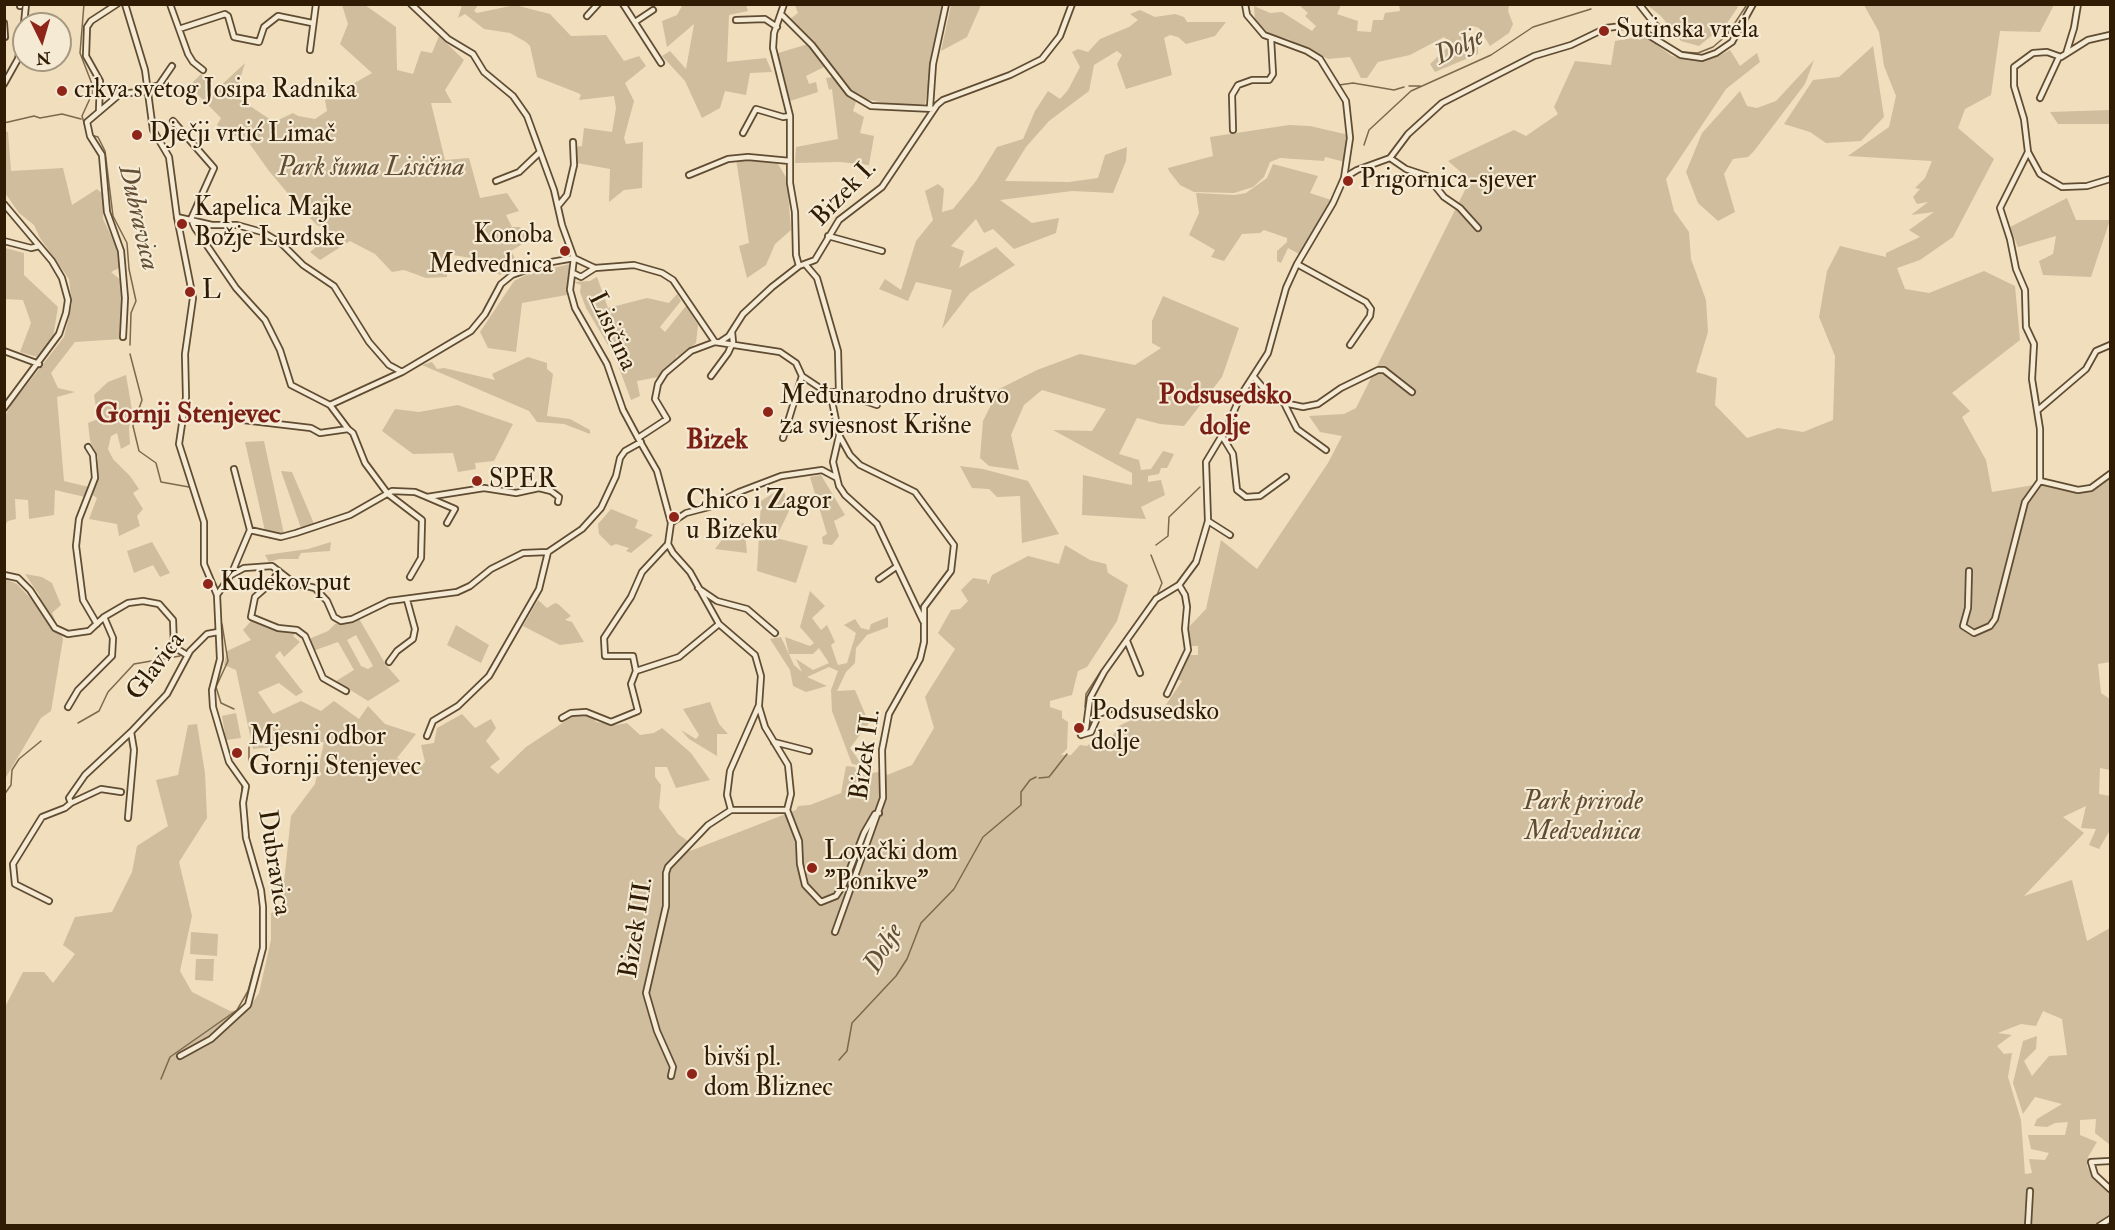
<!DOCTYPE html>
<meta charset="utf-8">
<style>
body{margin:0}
#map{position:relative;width:2115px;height:1230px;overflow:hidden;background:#f0debd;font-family:"IM FELL Double Pica",serif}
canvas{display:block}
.frame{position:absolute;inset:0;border:6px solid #301c04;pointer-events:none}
.north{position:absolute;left:12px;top:12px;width:60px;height:60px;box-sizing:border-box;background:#f5ead4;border:2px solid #a69881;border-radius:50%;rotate:175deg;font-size:16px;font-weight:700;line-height:24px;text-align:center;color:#301c04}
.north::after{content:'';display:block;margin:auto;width:21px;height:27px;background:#8f2418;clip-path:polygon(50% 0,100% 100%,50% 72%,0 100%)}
</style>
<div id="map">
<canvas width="2115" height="1230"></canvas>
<div class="frame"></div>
<div class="north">N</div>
</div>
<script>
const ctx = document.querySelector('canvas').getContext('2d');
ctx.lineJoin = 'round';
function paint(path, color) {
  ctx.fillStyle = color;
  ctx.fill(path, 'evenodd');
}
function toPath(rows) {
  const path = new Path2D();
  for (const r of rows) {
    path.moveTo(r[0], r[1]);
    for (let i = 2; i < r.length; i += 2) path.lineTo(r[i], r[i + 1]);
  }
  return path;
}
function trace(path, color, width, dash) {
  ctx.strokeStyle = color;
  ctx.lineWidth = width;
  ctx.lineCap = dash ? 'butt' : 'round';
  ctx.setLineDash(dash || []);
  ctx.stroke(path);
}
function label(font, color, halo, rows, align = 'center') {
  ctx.font = font + ' "IM FELL Double Pica",serif';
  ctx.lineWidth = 4.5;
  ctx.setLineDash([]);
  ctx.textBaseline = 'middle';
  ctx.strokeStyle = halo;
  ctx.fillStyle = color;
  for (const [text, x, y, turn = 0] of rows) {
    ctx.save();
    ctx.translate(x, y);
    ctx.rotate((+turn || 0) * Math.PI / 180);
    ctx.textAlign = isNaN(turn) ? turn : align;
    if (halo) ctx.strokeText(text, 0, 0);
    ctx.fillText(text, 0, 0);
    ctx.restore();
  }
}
paint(toPath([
 [683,4,746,5,748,11,729,15,727,62,766,58,772,72,750,73,746,95,725,91,720,108,702,118,685,81,662,56,670,51,686,69,694,24,667,47,662,21,677,15],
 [1399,4,1509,5,1508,11,1513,24,1509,33,1490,46,1479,28,1473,26,1466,29,1468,36,1478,44,1478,54,1435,72,1430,64,1451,44,1444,37,1410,55,1378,62,1367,78,1361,78,1350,57,1328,59,1288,39,1267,34,1255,21,1254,6,1270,13,1282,12,1312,31,1316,26,1305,16,1308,13,1299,5,1341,5,1337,14,1358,21,1357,31,1371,32,1373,20,1383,20,1385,13,1400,11],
 [342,5,365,5,396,27,397,70,413,74,421,51,432,53,439,36,464,60,445,90,452,103,431,103,445,160,469,158,480,198,507,193,519,211,506,215,512,227,520,227,532,238,511,251,516,260,500,275,477,259,447,254,447,277,426,278,404,270,392,272,375,254,350,241,320,260,310,252,333,233,317,225,301,209,269,171,244,136,231,136,217,125,221,118,189,86,201,74,216,90,245,63,235,96,274,122,293,113,298,116,315,119,327,111,325,100,372,73,340,44,348,24],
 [462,5,478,5,474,11,477,13,515,5,550,14,571,36,606,35,624,61,639,56,646,66,625,83,634,101,624,138,626,144,643,142,642,188,624,190,609,202,610,169,577,163,574,147,582,146,584,128,612,132,616,108,614,96,579,100,581,95,578,93,537,77,530,46,526,42,510,33,484,29,465,14,458,18],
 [795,5,943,5,925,104,899,106,865,99,851,92,813,42,790,19,798,13],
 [951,5,981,5,967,37,941,51],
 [1736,5,1738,7,1727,23,1699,46,1681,41,1661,16,1647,5],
 [1864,5,2054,5,2040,32,2000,31,1991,95,1965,109,1958,128,1994,159,1953,237,1920,260,1897,268,1905,289,1929,293,1984,271,2015,286,2020,340,1952,393,1970,411,1962,417,1986,460,1992,492,2040,484,2077,493,2090,490,2110,478,2110,662,2098,664,2101,693,2110,699,2110,770,2100,768,2099,794,2110,796,2110,830,2099,849,2089,845,2096,829,2081,828,2086,806,2063,817,2084,833,2024,896,2072,880,2087,941,2110,928,2110,1145,2095,1133,2096,1119,2080,1120,2080,1135,2097,1142,2088,1157,2087,1166,2093,1177,2110,1191,2110,1225,5,1226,5,1007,23,972,44,972,53,983,75,954,63,945,75,917,112,912,132,872,137,846,168,826,156,780,178,775,188,725,197,724,205,773,207,818,179,862,192,916,180,971,192,992,230,1011,248,1010,259,993,271,940,271,913,281,910,291,816,315,784,324,742,253,749,236,670,224,665,227,651,251,640,243,630,251,621,297,632,293,636,300,642,284,657,280,651,275,656,303,692,296,696,279,683,258,692,273,714,301,701,321,711,334,701,359,719,368,706,385,724,416,734,397,758,417,770,425,762,421,745,434,743,437,728,462,714,475,728,491,719,496,728,486,741,500,759,490,767,498,774,526,747,573,716,591,715,596,722,616,725,627,723,640,735,654,733,662,728,691,753,710,780,676,788,667,767,655,767,655,777,661,785,659,808,678,834,689,842,685,845,690,851,796,810,798,806,810,805,841,793,846,766,855,767,857,775,886,771,887,775,912,765,934,728,925,697,955,649,938,633,951,610,960,609,968,601,961,590,973,578,987,580,988,585,992,575,1028,556,1059,564,1065,545,1090,560,1106,564,1108,573,1128,585,1117,621,1087,667,1078,671,1072,695,1050,701,1050,707,1062,711,1062,718,1068,722,1067,749,1061,755,1071,755,1080,745,1087,746,1092,741,1105,745,1117,730,1121,735,1126,736,1120,731,1119,726,1135,718,1143,709,1147,708,1150,717,1161,712,1182,681,1176,679,1187,655,1198,655,1198,646,1188,646,1186,630,1206,609,1221,540,1257,569,1328,463,1342,436,1320,432,1309,416,1344,414,1356,408,1470,180,1448,161,1514,130,1526,136,1558,114,1554,107,1575,61,1611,65,1615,41,1645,36,1672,56,1693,60,1718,56,1730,50,1740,66,1757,53,1760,62,1726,89,1666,179,1674,211,1689,232,1691,259,1706,300,1708,332,1696,372,1717,378,1715,405,1747,438,1778,428,1803,432,1833,420,1835,356,1819,317,1827,271,1840,246,1886,257,1886,253,1920,237,1909,230,1934,212,1911,215,1928,202,1917,204,1913,197,1920,189,1915,188,1925,178,1932,161,1848,156,1889,127,1896,96,1884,66,1879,32],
 [2043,1011,2062,1019,2067,1055,2049,1056,2032,1076,2024,1061,2036,1049,2037,1036,2023,1041,2013,1083,2023,1114,2035,1097,2062,1104,2037,1119,2034,1126,2047,1127,2055,1123,2068,1122,2065,1135,2028,1135,2031,1149,2049,1153,2045,1160,2029,1159,2032,1173,2025,1174,2021,1120,2008,1077,2012,1053,2004,1054,1997,1046,2012,1035,1998,1033,2021,1024,2036,1026],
 [1140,10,1155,17,1175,14,1184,17,1187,22,1226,22,1215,36,1186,44,1178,37,1170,35,1164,38,1172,75,1126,89,1117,64,1122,55,1117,51,1094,65,1089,91,1049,121,1026,147,1005,181,1069,182,1098,178,1105,155,1127,147,1126,161,1113,193,1072,191,1000,200,1032,223,1059,218,1056,233,1014,249,993,229,984,233,976,219,951,246,964,251,959,268,996,247,1015,265,970,293,942,329,952,290,916,282,908,301,879,289,885,279,901,290,916,241,933,220,925,191,938,184,944,189,942,212,953,209,976,181,997,147,1023,139,1035,111,1048,91,1060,99,1068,90,1080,67,1072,52,1078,49,1088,52,1100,39,1129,27,1138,20,1130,14],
 [808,44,824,67,806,76,809,84,816,82,818,92,790,101,775,54],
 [1873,46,1884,117,1861,141,1826,143,1810,132,1784,124,1813,80,1839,77],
 [1814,60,1805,84,1754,151,1748,157,1733,159,1724,174,1735,212,1718,221,1698,203,1686,172,1702,133,1740,91,1747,106,1757,108,1776,101],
 [834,77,856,102,853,111,864,117,860,133,874,136,869,165,840,162,795,163,796,147,838,139,832,89,829,90,826,78],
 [2110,110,2110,124,2058,124,2050,112],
 [1289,125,1310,126,1349,135,1345,162,1325,157,1324,161,1280,158,1270,162,1264,177,1253,187,1234,193,1194,192,1180,185,1169,171,1168,168,1213,156,1210,137],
 [4,131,8,132,11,171,63,168,72,205,97,189,104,195,103,219,116,246,119,268,111,272,122,281,121,339,75,342,51,373,58,388,75,392,57,397,64,481,89,487,85,497,55,490,54,515,29,519,28,500,15,499,16,519,8,521,5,525,4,418,11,405,64,337,72,304,69,279,40,238,34,225,19,213,5,193],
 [736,159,778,164,787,179,791,230,775,244,766,265,747,278,739,246,749,243],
 [1273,164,1318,176,1310,193,1331,200,1299,254,1288,248,1281,263,1277,261,1277,251,1287,242,1287,238,1264,230,1260,233,1242,234,1224,261,1211,257,1215,250,1189,235,1199,213,1196,193,1235,195,1246,193,1267,178],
 [2067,198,2076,220,2110,220,2091,277,2043,275,2039,261,2053,254,2056,236,2018,247,2010,227],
 [5,248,24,253,24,275,58,307,53,337,37,357,20,352,31,323,23,300,5,299],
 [570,264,572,294,522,303,516,352,488,348,480,332,514,281,528,274],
 [597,277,608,308,647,298,669,303,677,294,681,301,660,327,665,332,686,306,698,325,696,343,678,358,677,354,675,364,664,376,637,381,640,396,631,400,615,357,586,308,580,292,581,285,573,282,590,281],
 [1163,296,1239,328,1222,377,1184,426,1160,424,1137,418,1119,454,1139,460,1141,470,1151,469,1163,451,1174,454,1167,468,1161,468,1159,474,1148,476,1148,482,1161,480,1165,495,1141,507,1146,519,1082,515,1083,475,1132,485,1132,473,1053,430,1092,431,1106,409,1042,390,1024,405,1011,435,1019,470,989,466,980,458,983,421,999,389,1037,370,1080,354,1135,365,1161,348,1152,343,1152,321],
 [528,357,547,363,547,369,553,374,547,416,570,419,590,430,590,434,564,424,537,422,529,411,422,365,432,362,437,369,444,368,495,380,492,374],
 [126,375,132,410,129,428,130,444,121,449,117,433,111,436,108,449,113,459,130,476,139,489,133,493,143,509,137,516,140,526,119,536,117,524,89,519,97,498,91,494,97,483,98,457,90,441,88,423,98,419,94,395,108,382],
 [458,405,513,424,494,461,475,463,476,469,458,472,453,453,413,454,382,431,395,409,419,412],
 [264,441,284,534,265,531,245,442],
 [960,466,983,469,1028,481,1059,534,1022,543,1020,496,997,497,989,489,972,488],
 [281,471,292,472,315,526,302,531],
 [821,475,845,515,834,521,839,536,832,545,823,544,822,537,827,534,810,477],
 [783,487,789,511,776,538,808,546,796,583,757,571,761,501],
 [611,509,638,520,635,528,653,535,631,553,626,551,629,548,616,544,611,546,599,534,598,524],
 [744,523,747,553,715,549,733,525],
 [152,542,170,573,160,577,153,565,134,573,127,551],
 [331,542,330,551,301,553,298,559,279,559,269,562,265,555,308,549],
 [25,574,42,577,52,583,61,605,52,613,63,639,51,711,41,718,5,779,5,579,17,584,33,601,40,596],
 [810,591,825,606,812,618,821,630,827,625,835,642,831,645,838,665,847,663,856,633,844,625,855,619,861,628,869,630,871,624,888,617,888,627,867,635,856,648,855,663,846,672,837,691,855,690,869,723,850,748,863,766,852,764,832,711,831,690,838,671,829,667,807,677,827,686,806,692,793,686,790,670,770,639,781,637,794,665,802,672,796,659,813,670,829,663,819,648,813,654,789,654,785,637,810,646,814,643,800,627],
 [538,600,547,608,555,603,558,604,571,616,565,620,572,622,584,642,560,645,523,626],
 [358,617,386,665,400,681,368,701,336,681,354,670,338,642,313,651,309,639,328,631,335,624],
 [356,635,373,666,368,669,361,666,347,640],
 [456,625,489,645,481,663,447,645],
 [710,702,719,724,728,734,717,734,717,756,689,739,681,730,696,739,699,735,683,709],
 [236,713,241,738,226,740,222,716],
 [191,932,218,934,217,956,190,954],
 [196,959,214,959,213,981,195,980]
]), '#cfbd9e');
trace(toPath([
 [84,4,80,53,92,84,92,94,82,116,87,133],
 [1682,52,1698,53,1713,47,1727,35,1746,6],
 [1339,85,1353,83,1394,90,1404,87],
 [1409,86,1420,86],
 [4,123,34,116,40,118,62,114,81,119],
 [91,135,98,137,105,151,113,216,127,243,129,269,136,301,131,313,130,345],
 [1364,145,1369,130,1411,91,1491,55,1533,27,1591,9],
 [1336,200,1343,187],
 [1323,224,1331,210],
 [1286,298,1291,282],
 [130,354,142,400,133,426,139,451,156,463,161,482,189,487],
 [1217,447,1222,441],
 [1209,463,1212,456],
 [1156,545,1168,536,1169,517,1200,487],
 [1151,555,1162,583,1157,595],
 [222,624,228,661,216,687,221,703,234,709],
 [1085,707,1086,694,1101,671],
 [78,723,99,711,108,692,134,664,180,656],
 [249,763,249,747],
 [1039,778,1049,777,1067,754],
 [4,795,11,785,12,770,19,759,41,741],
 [241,805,242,786],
 [243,828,258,888],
 [839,1060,847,1051,852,1023,896,976,907,959,921,923,954,889,983,837,1021,805,1021,792,1030,780,1036,777],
 [161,1079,170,1057,237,1010,248,991,255,965]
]), '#7c694d', 1.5);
const minor = toPath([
 [125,4,145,70,153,130,169,157,177,217,193,298,185,354,186,397,179,444,204,522,204,564,217,595,220,659,212,690,213,707,229,762,246,786,243,803,246,838,261,890,263,907,263,948,248,1005,211,1039,180,1056],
 [170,4,188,54,193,62,203,70],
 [411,4,448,39,473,54,484,72,513,96,527,116,554,190,562,225,574,258,570,290,575,308,607,364,623,410,638,438],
 [623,4,661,63],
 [784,4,774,33,773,48,790,116,790,183,795,212,796,255,799,266],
 [1639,4,1657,27,1658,41],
 [20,6,20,4],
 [782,15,812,45,849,93,871,106,934,109],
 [587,16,598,4],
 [736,20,765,19,777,27],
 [635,22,653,10],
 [4,23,5,37],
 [24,24,26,4],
 [179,29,225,14,228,16,234,37,259,42,264,27,278,16,312,23],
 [310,50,316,4],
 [2066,54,2074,28,2078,4],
 [4,84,18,59,24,29],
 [148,88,159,85,172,66],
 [2040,98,2059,57],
 [930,107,933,64,946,4],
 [99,111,100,81,86,56,87,27,91,21,117,4],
 [173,121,214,168,191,219,195,228,236,288,265,320,280,350,291,385,330,405],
 [1233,130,1232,95,1238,85,1252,80,1269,80,1273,74,1271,39],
 [743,133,756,109,783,117,790,116],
 [2028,152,2040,174,2062,187,2087,186,2110,179],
 [1390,158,1406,169,1427,176,1444,197,1460,208,1478,228],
 [689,175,728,159,748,157,790,161],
 [1344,178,1357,170,1390,158,1408,134,1442,103,1534,56,1571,45,1606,28,1622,26,1642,31,1681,55,1702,58,1716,53,1732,42,1753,4],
 [496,181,519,172,540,152],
 [4,204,52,261,62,278,68,300,66,313,59,334,4,408],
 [558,206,567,195,574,165,573,142],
 [177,217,212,225,237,225,262,232,281,243,303,265,334,286,369,342,389,365,402,372,471,331,485,314,501,284,512,275,546,263,574,258],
 [828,236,882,251],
 [4,241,31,248,39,246],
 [574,258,595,268,634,265,662,273,673,280,715,342,780,352,796,363,802,376,826,392,832,401,839,435,850,455,860,465,915,492,954,545,951,571,924,607,924,642,920,659,889,714,882,750,883,798,835,932],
 [805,264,817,278,838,351,839,392,826,392],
 [1297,264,1366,302,1371,309,1370,316,1350,345],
 [573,273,581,277,595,268],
 [123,337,125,298,121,251,107,212,102,155,90,136,87,122,120,94,148,91],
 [720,342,729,336,743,314,772,287,799,266,815,260,839,220,882,187,937,105,943,100,1010,75,1042,59,1060,36,1072,4],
 [4,351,39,364],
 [711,376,728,353,733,342,732,332],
 [1254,377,1265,390,1284,403,1303,407,1318,404,1341,388,1378,370,1384,370,1412,392],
 [839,392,877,405],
 [1284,403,1297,429,1326,450],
 [2038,410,2086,369,2096,351,2110,345],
 [184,413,311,428,320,433,348,429,353,433,365,463,388,494,422,520,421,558,410,577],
 [348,429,330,405,402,372],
 [839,436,833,462,839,486,845,495,877,524,923,621],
 [1222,436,1233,454,1237,490,1246,497,1260,496,1286,477],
 [783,438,802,376],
 [88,447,93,455,95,478,79,519,76,546,83,600,97,624],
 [234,469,250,530],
 [2040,481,2078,490,2091,488,2110,474],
 [427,497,455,509,447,523],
 [1208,521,1230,535],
 [671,523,686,513,709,507,739,492,781,476,822,470,837,478],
 [279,571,271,583,255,597,251,617,278,628,297,630,305,636,323,678,346,691],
 [1969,571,1968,608,1963,626,1974,633,1990,626,1995,619,2025,502,2040,481,2040,429,2032,379,2034,344,2026,327,2025,290,2016,269,2010,239,2000,208,2028,152,2024,119,2014,86,2014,67,2033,53,2047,52,2061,57,2088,40,2110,35],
 [4,575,18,578,30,590,55,628,68,634,89,631,104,617,128,603,143,601,159,604,173,620,174,647,187,655],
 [231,575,244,568,272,566,294,583,315,588,327,601,334,617,341,621,352,619,389,601,457,592,470,586,491,569,523,553,548,552],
 [879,579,896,567],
 [698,588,717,601,747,609,775,633],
 [217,595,231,575,250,530,281,537,296,533,350,515,392,491,415,492,427,497,484,488,516,493,539,488,551,491,559,497,558,502],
 [1127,641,1140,673],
 [389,662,397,651,413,639,415,629,407,600],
 [636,671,679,657,719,624],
 [1167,694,1188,650,1185,629,1187,607,1185,595,1179,585],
 [68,707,78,690,112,656,113,638,104,617],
 [759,707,765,727,788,765,791,794,787,810,799,841,800,864,805,885,821,902,836,896,844,884,864,833,875,814,879,813],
 [562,718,571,713,586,712,611,722,638,711,631,684,636,671,633,656,605,656,604,638,631,597,642,572,668,544],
 [1081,735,1086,728,1090,698,1104,672,1156,599,1179,585,1196,562,1208,521,1206,462,1227,427,1241,395,1268,353,1286,288,1297,264,1333,203,1344,178,1350,138,1346,101,1320,59,1307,51,1264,35,1247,15,1245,4],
 [1081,735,1091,732,1099,714,1109,710],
 [427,736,433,721,458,706,489,676,539,589,548,552,582,529,601,508,616,476,620,458,625,451,641,442],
 [774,742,809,751],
 [121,792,101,789,71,803,69,798,85,775,131,732],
 [731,810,787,810],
 [128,818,134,750,131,732,167,694,190,651,207,634,218,632],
 [49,901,15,884,13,864,42,817,65,808,71,803],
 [671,1076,673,1067,657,1031,646,993,666,906,666,873,668,867,708,825,731,810,727,795,730,771,759,705,761,676,755,655,719,624,690,572,673,553,668,544,671,523,657,471,638,438,667,419,655,399,658,384,665,373,691,351,715,342],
 [2110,1161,2091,1162,2095,1175,2110,1189],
 [2028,1226,2030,1191],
 [2099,1226,2110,1219]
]);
trace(minor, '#604c32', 8);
trace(minor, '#f5ead4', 4.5);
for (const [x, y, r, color] of [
 [1604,31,6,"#8f2418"],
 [62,91,6,"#8f2418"],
 [137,135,6,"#8f2418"],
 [1348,181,6,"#8f2418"],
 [182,224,6,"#8f2418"],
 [565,251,6,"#8f2418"],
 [190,292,6,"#8f2418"],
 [768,412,6,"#8f2418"],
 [477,481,6,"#8f2418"],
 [674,517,6,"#8f2418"],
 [208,584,6,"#8f2418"],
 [1079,728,6,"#8f2418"],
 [237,753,6,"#8f2418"],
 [812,868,6,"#8f2418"],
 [692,1074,6,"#8f2418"]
]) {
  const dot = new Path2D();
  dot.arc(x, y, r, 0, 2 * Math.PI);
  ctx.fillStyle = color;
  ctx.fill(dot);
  trace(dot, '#f5ead4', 2);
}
label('26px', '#301c04', '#f5ead4', [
 ["Sutinska vrela",1616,31],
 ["crkva svetog Josipa Radnika",74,91],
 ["Dječji vrtić Limač",149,135],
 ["Prigornica-sjever",1360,181],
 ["Kapelica Majke",194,209],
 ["Božje Lurdske",194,239],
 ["Konoba",553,236,"right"],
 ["Medvednica",553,266,"right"],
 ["L",202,292],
 ["Međunarodno društvo",780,397],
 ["za svjesnost Krišne",780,427],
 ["SPER",489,481],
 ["Chico i Zagor",686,502],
 ["u Bizeku",686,532],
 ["Kudekov put",220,584],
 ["Podsusedsko",1091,713],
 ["dolje",1091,743],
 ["Mjesni odbor",249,738],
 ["Gornji Stenjevec",249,768],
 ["Lovački dom",824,853],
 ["\"Ponikve\"",824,883],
 ["bivši pl.",704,1059],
 ["dom Bliznec",704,1089]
], 'left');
label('italic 26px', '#604c32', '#f5ead4', [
 ["Park šuma Lisičina",371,169],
 ["Park prirode",1583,803],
 ["Medvednica",1583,833]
]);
label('26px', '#301c04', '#f5ead4', [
 ["Bizek I.",845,194,-46],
 ["Lisičina",611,332,65],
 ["Glavica",157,667,-53],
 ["Bizek II.",867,755,-82],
 ["Dubravica",273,863,81],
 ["Bizek III.",638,928,-81]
]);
label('italic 27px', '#634f35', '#f5ead4', [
 ["Dolje",1460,48,-26],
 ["Dubravica",137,218,77],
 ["Dolje",885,949,-60]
]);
label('bold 27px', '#7a1f14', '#f5ead4', [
 ["Podsusedsko",1225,397],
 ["dolje",1225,428],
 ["Bizek",717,442]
]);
label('bold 28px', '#7a1f14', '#f5ead4', [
 ["Gornji Stenjevec",188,416]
]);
</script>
